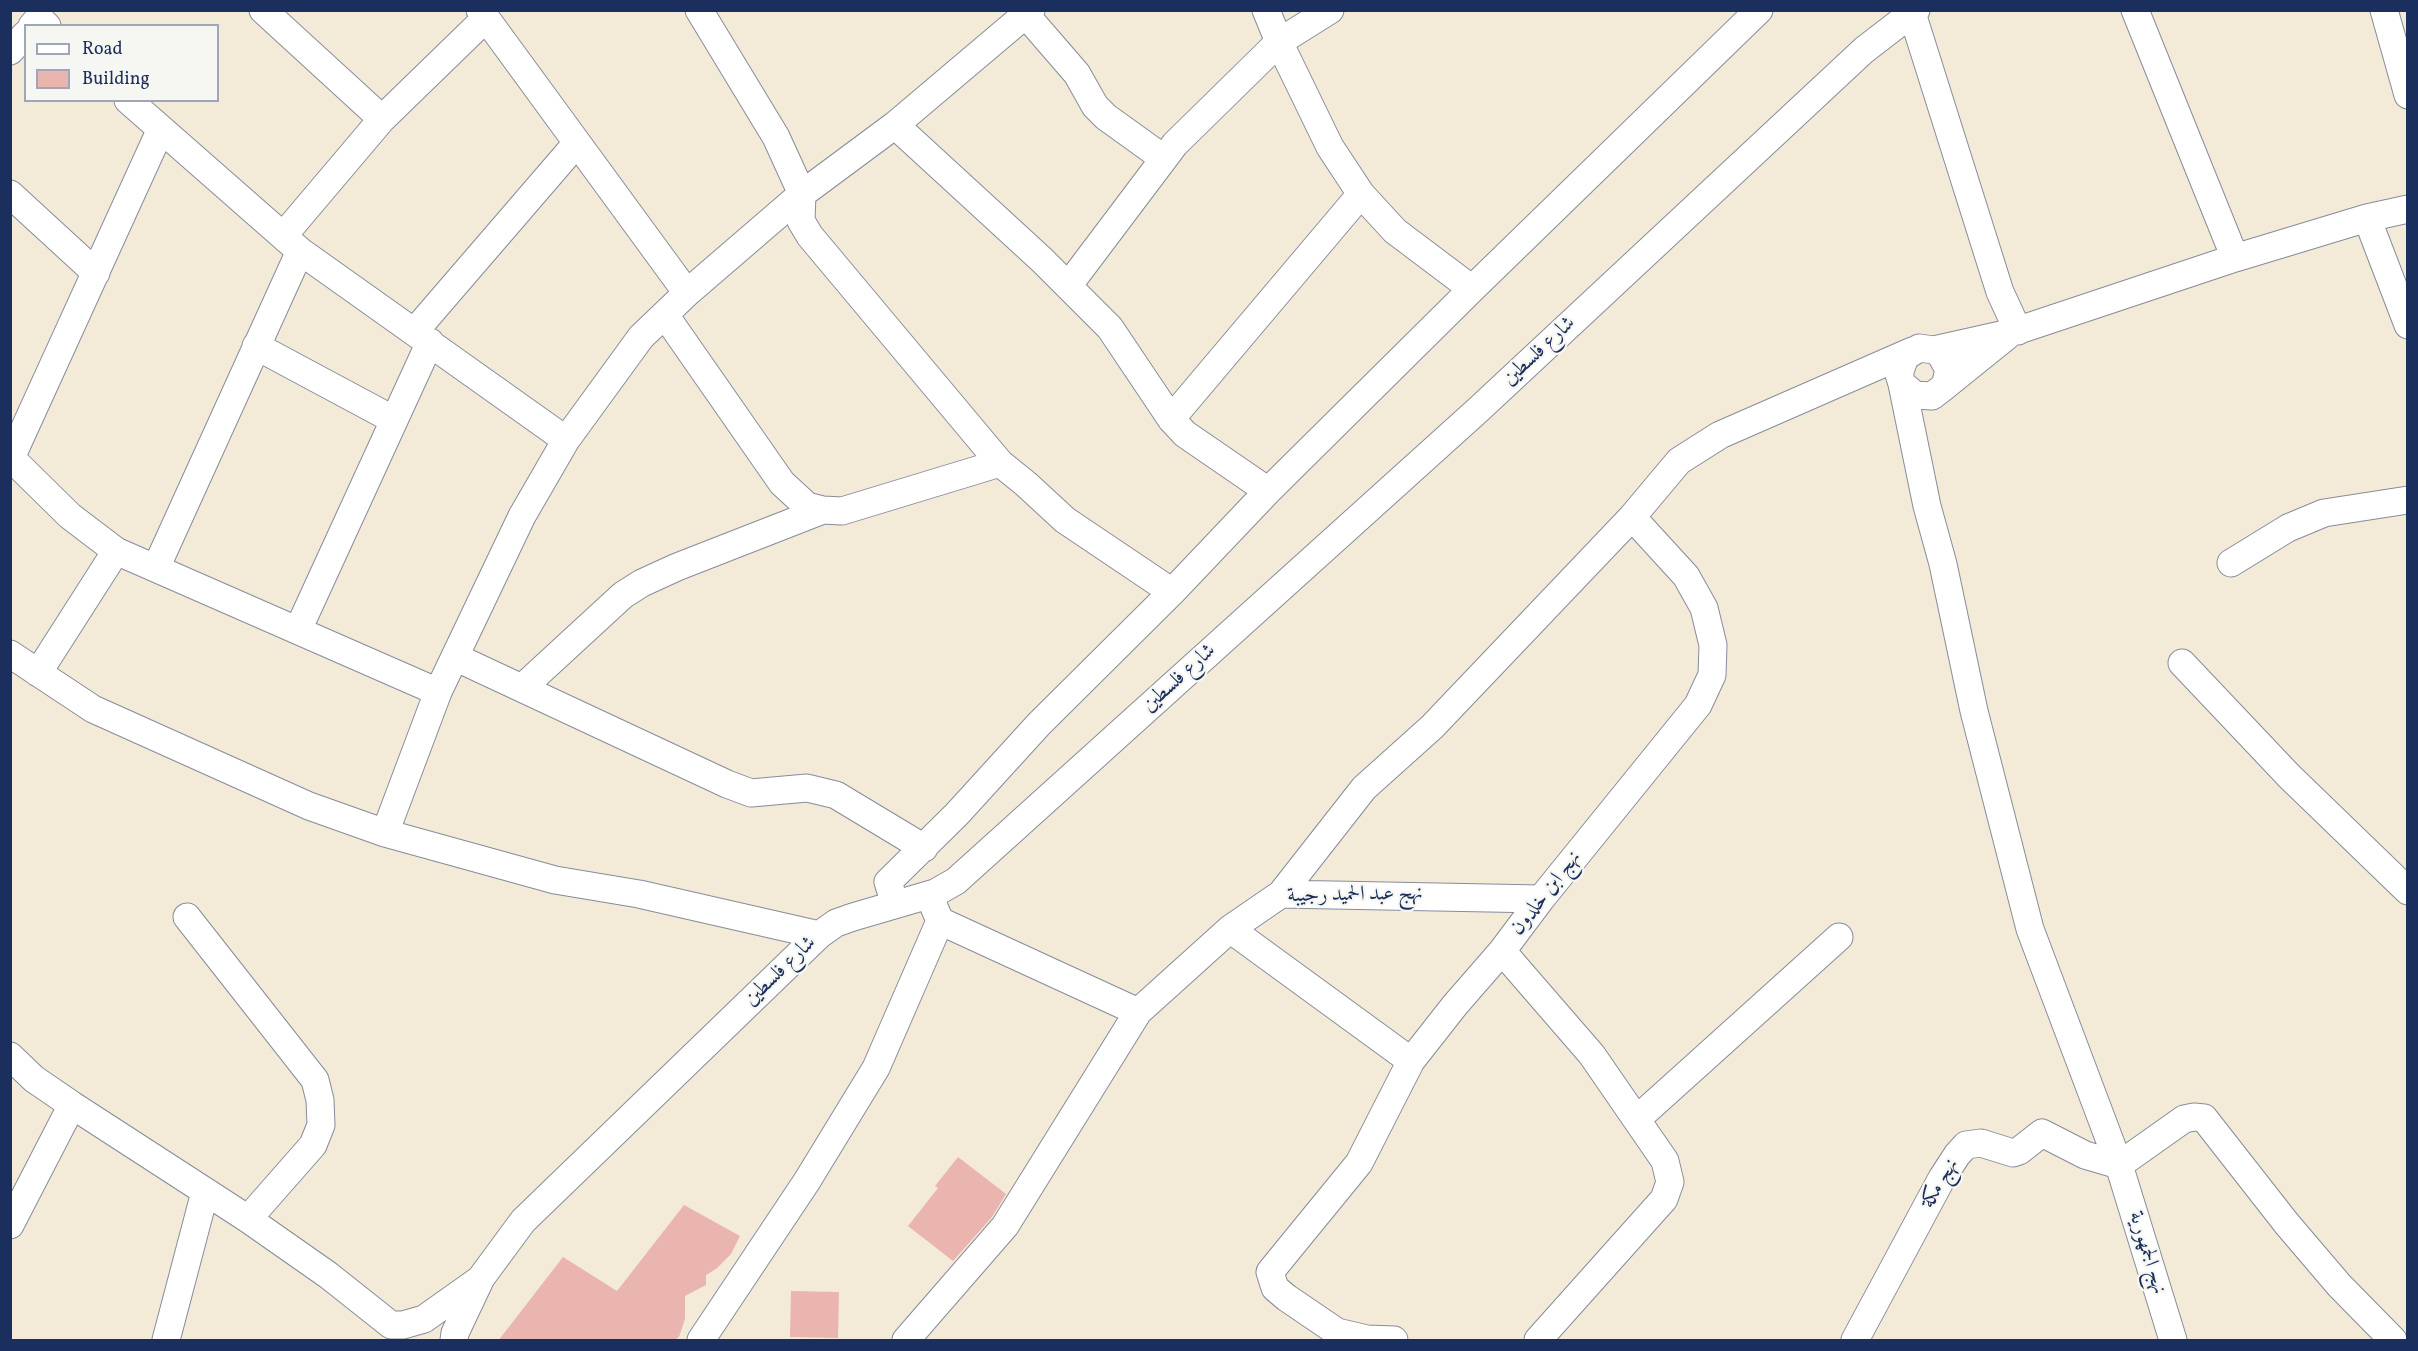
<!DOCTYPE html>
<meta charset="utf-8">
<style>
body{margin:0}
#map{position:relative;width:2418px;height:1351px;overflow:hidden;background:#f3ead8;font-family:Vollkorn,serif}
canvas{display:block}
.frame{position:absolute;inset:0;border:12px solid #1b2f5e;pointer-events:none}
.legend{position:absolute;left:24px;top:24px;width:195px;height:78px;box-sizing:border-box;background:#f6f6f2;border:2px solid #9ea6b7;margin:0;padding:8px 10px;list-style:none;font-size:18px;color:#1b2f5e}
.legend li{display:flex;align-items:center;gap:12px;height:30px}
.legend b{width:30px;border:2px solid #9ea6b7}
</style>
<div id="map">
<canvas width="2418" height="1351"></canvas>
<div class="frame"></div>
<ul class="legend">
<li><b style="height:8px;background:#fff"></b>Road</li>
<li><b style="height:16px;background:#eab5ae"></b>Building</li>
</ul>
</div>
<script>
const ctx = document.querySelector('canvas').getContext('2d');
ctx.lineJoin = 'round';
function paint(path, color) {
  ctx.fillStyle = color;
  ctx.fill(path, 'evenodd');
}
function toPath(rows) {
  const path = new Path2D();
  for (const r of rows) {
    path.moveTo(r[0], r[1]);
    for (let i = 2; i < r.length; i += 2) path.lineTo(r[i], r[i + 1]);
  }
  return path;
}
function trace(path, color, width, dash) {
  ctx.strokeStyle = color;
  ctx.lineWidth = width;
  ctx.lineCap = dash ? 'butt' : 'round';
  ctx.setLineDash(dash || []);
  ctx.stroke(path);
}
function label(font, color, halo, rows, align = 'center') {
  ctx.font = font + ' Vollkorn,Amiri,serif';
  ctx.lineWidth = 4.5;
  ctx.setLineDash([]);
  ctx.textBaseline = 'middle';
  ctx.strokeStyle = halo;
  ctx.fillStyle = color;
  for (const [text, x, y, turn = 0] of rows) {
    ctx.save();
    ctx.translate(x, y);
    ctx.rotate((+turn || 0) * Math.PI / 180);
    ctx.textAlign = isNaN(turn) ? turn : align;
    if (halo) ctx.strokeText(text, 0, 0);
    ctx.fillText(text, 0, 0);
    ctx.restore();
  }
}
paint(toPath([
 [958,1157,1006,1194,992,1217,953,1261,908,1226,938,1188,935,1186],
 [684,1205,740,1236,731,1254,716,1269,706,1275,706,1285,685,1296,685,1319,679,1337,673,1341,498,1341,563,1257,617,1291],
 [791,1291,839,1292,838,1338,790,1337]
]), '#eab5ae');
const minor = toPath([
 [263,10,382,119],
 [480,10,687,293],
 [699,10,776,137,802,194,801,221,810,236,1000,463,1026,484,1065,520,1172,592],
 [1266,10,1279,42,1330,147,1361,194,1395,231,1472,289],
 [2135,10,2235,258],
 [2384,10,2408,95],
 [1912,13,2000,292,2018,331],
 [1026,15,1077,74,1095,106,1106,117,1163,158],
 [32,26,39,18,47,26],
 [10,51,26,34],
 [128,100,300,251,566,440],
 [895,125,1042,260,1110,328,1171,419,1185,434,1268,491],
 [10,194,96,273],
 [2367,218,2408,325],
 [283,236,382,119,486,18],
 [1068,286,1175,144,1279,42,1330,10],
 [665,315,782,483,807,506,823,510,842,511,1000,463],
 [415,331,576,144],
 [256,346,394,420],
 [1934,350,1941,355,1949,370,1945,386,1932,396,1915,395,1902,384,1899,374,1905,357,1919,348,1934,350,2010,333,2235,258,2367,218,2408,209],
 [1902,384,1927,506,1943,564,1974,711,2030,929,2119,1165,2173,1340],
 [1945,386,2007,336],
 [1171,419,1361,194],
 [10,457,70,516,116,551,438,692],
 [11,458,160,131],
 [2231,563,2288,528,2324,513,2408,500],
 [156,568,300,251],
 [298,630,430,342],
 [10,654,93,709,309,806,385,833,555,880,639,894,819,935],
 [455,657,727,784,751,793,807,788,836,795,924,848],
 [2182,663,2289,776,2408,891],
 [38,673,116,551],
 [522,688,623,595,642,583,677,567,823,510],
 [385,833,438,692,522,516,566,440,641,337,687,293,802,194,895,125,1031,10],
 [1281,894,1364,788,1432,727,1632,517,1679,461,1720,435,1912,351],
 [895,904,888,882,957,814,1039,724,1172,592,1268,491,1472,289,1759,10],
 [187,917,315,1080,320,1100,321,1125,313,1145,248,1219],
 [1230,929,1411,1061],
 [1138,1012,1230,929,1281,894,1541,899],
 [10,1056,34,1079,72,1105,248,1219,328,1275,391,1325,403,1325,424,1319,479,1280],
 [1637,1119,1839,937],
 [2119,1165,2184,1119,2194,1117,2204,1118,2287,1224,2339,1285,2393,1340],
 [10,1225,72,1105],
 [166,1340,205,1192],
 [454,1340,455,1333,481,1278,523,1221,819,935,836,923,853,917,935,893,956,881,1478,410,1864,50,1916,10],
 [701,1340,807,1181,876,1068,940,921],
 [906,1340,1005,1226,1138,1012,940,921,929,895],
 [1394,1340,1367,1339,1337,1332,1287,1298,1275,1288,1270,1272,1359,1163,1411,1061,1455,1005,1502,951],
 [1538,1340,1664,1199,1670,1182,1665,1161,1592,1055,1502,951,1541,899,1698,705,1712,675,1713,645,1704,608,1686,576,1632,517],
 [1855,1340,1942,1178,1957,1155,1966,1145,1981,1143,2013,1153,2019,1151,2042,1133,2085,1155,2119,1165]
]);
trace(minor, '#878c9b', 29);
trace(minor, '#fff', 27);
label('21px', '#1b2f5e', '#f6f6f2', [
 ["شارع فلسطين",1540,352,-43],
 ["شارع فلسطين",1180,679,-42],
 ["نهج ابن خلدون",1547,894,-52],
 ["نهج عبد الحميد رجيبة",1355,896,-1],
 ["شارع فلسطين",781,972,-44],
 ["نهج مكة",1941,1184,-59],
 ["نهج الجمهورية",2146,1253,73]
]);
</script>
